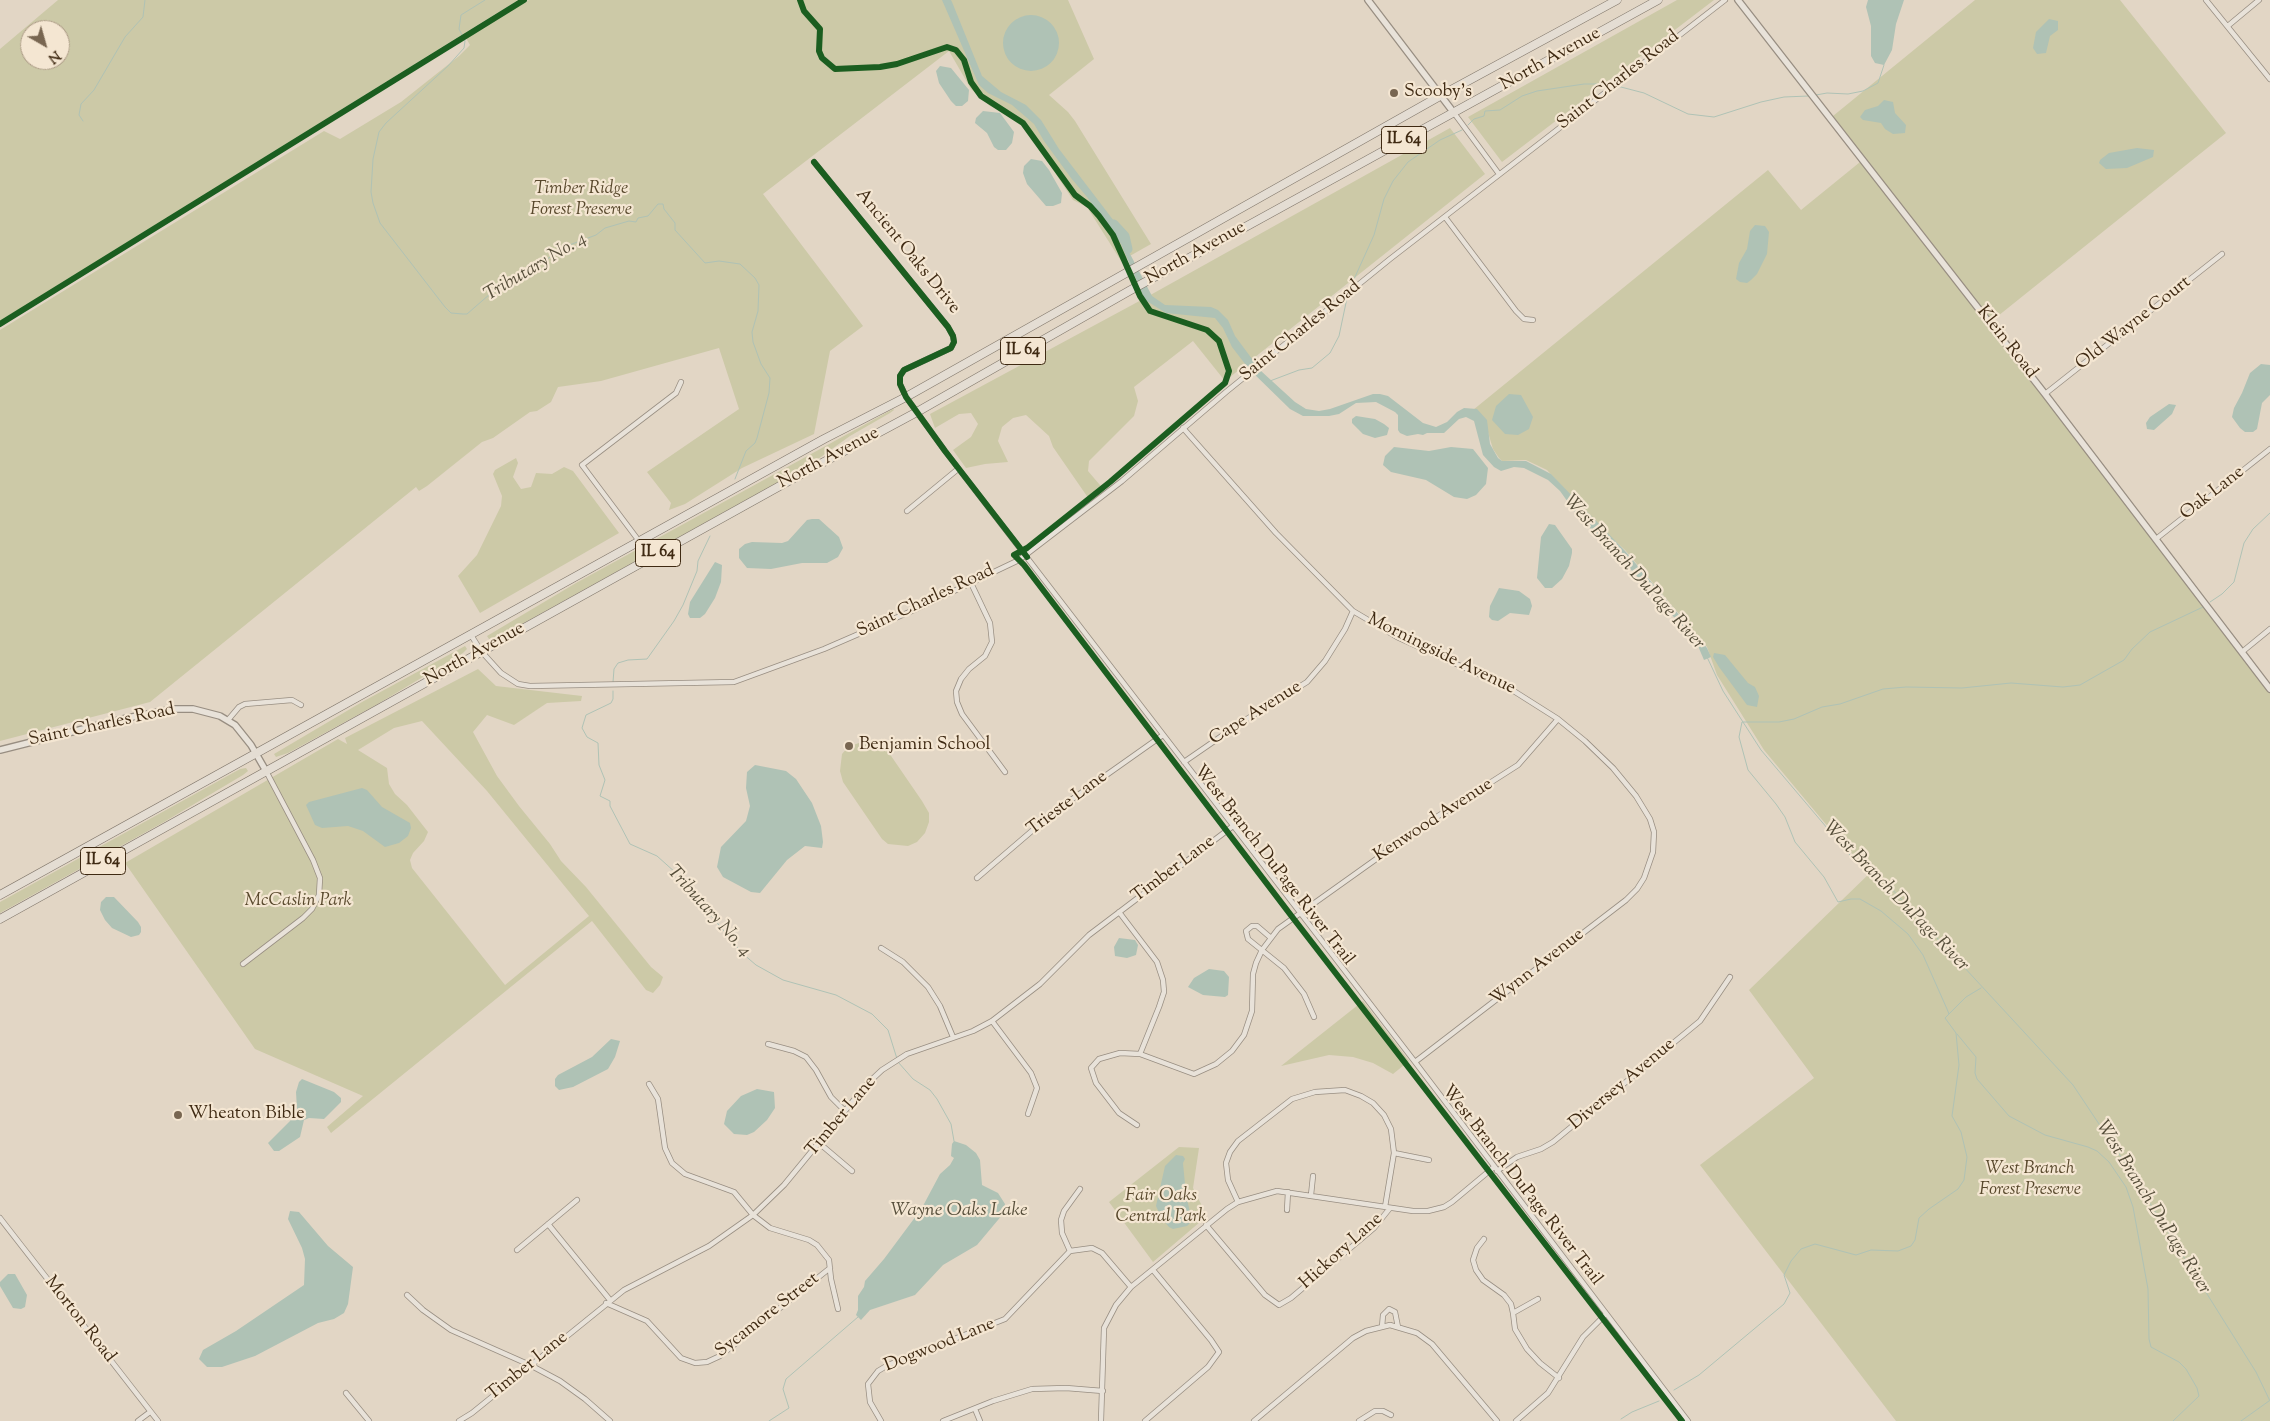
<!DOCTYPE html>
<style>
body{margin:0}
#map{position:relative;width:2270px;height:1421px;overflow:hidden;background:#e2d6c5;font-family:"Sorts Mill Goudy",serif}
canvas{display:block}
.north{position:absolute;left:20px;top:20px;width:50px;height:50px;box-sizing:border-box;background:#f4e6d2;border:1px solid #ac9b86;border-radius:50%;rotate:142deg;font-size:14px;font-weight:700;line-height:20px;text-align:center;color:#3f2a13}
.north::after{content:'';display:block;margin:auto;width:18px;height:22px;background:#786651;clip-path:polygon(50% 0,100% 100%,50% 72%,0 100%)}
</style>
<div id="map">
<canvas width="2270" height="1421"></canvas>
<div class="north">N</div>
</div>
<script>
const ctx = document.querySelector('canvas').getContext('2d');
ctx.lineJoin = 'round';
function paint(path, color) {
  ctx.fillStyle = color;
  ctx.fill(path, 'evenodd');
}
function toPath(rows) {
  const path = new Path2D();
  for (const r of rows) {
    if (r.length === 3) {
      path.moveTo(r[0] + r[2], r[1]);
      path.arc(r[0], r[1], r[2], 0, 2 * Math.PI);
      continue;
    }
    path.moveTo(r[0], r[1]);
    for (let i = 2; i < r.length; i += 2) path.lineTo(r[i], r[i + 1]);
  }
  return path;
}
function trace(path, color, width, dash) {
  ctx.strokeStyle = color;
  ctx.lineWidth = width;
  ctx.lineCap = dash ? 'butt' : 'round';
  ctx.setLineDash(dash || []);
  ctx.stroke(path);
}
function label(font, color, halo, rows, align = 'center') {
  ctx.font = font + ' "Sorts Mill Goudy",serif';
  ctx.lineWidth = 4.5;
  ctx.setLineDash([]);
  ctx.textBaseline = 'middle';
  ctx.strokeStyle = halo;
  ctx.fillStyle = color;
  for (const [text, x, y, turn = 0] of rows) {
    ctx.save();
    ctx.translate(x, y);
    ctx.rotate((+turn || 0) * Math.PI / 180);
    ctx.textAlign = isNaN(turn) ? turn : align;
    if (halo) ctx.strokeText(text, 0, 0);
    ctx.fillText(text, 0, 0);
    ctx.restore();
  }
}
paint(toPath([
 [58,0,518,0,0,321,0,49],
 [30,30,60,30,60,60,30,60],
 [529,0,1068,0,1094,59,1049,95,1068,112,1075,121,1151,244,1121,261,1087,207,1073,200,1020,120,990,106,971,89,949,51,763,194,863,326,830,351,814,434,742,468,685,504,669,510,671,503,647,472,739,409,719,348,601,381,558,387,551,402,537,411,530,412,493,438,482,442,427,486,419,491,416,487,150,702,0,741,0,330,324,131,340,139,401,102,459,56,470,45,466,38],
 [1677,0,1714,0,1502,162,1468,117],
 [1975,0,2120,0,2226,133,1988,324,2270,693,2270,1421,1896,1421,1700,1165,1814,1078,1749,990,1872,871,1859,861,1824,822,1764,750,1717,675,1707,647,1625,550,1592,520,1547,470,1526,460,1502,461,1499,458,1493,449,1484,419,1473,410,1768,170,1801,210,1865,158,1833,116],
 [1450,128,1485,174,1225,381,1193,341,1134,387,1138,401,1134,416,1089,461,1088,471,1105,491,1091,502,1053,447,1049,436,1026,415,1013,418,1002,427,998,441,1008,462,985,464,966,468,953,450,971,437,978,424,971,413,959,414,935,428,930,414,1145,298],
 [893,409,894,410,890,413,850,436,811,464,502,635,494,638,489,639,487,636,576,583],
 [516,458,518,463,513,477,521,489,531,487,536,473,552,474,564,467,573,471,619,533,480,613,458,576,477,555,501,506,502,496,493,474,495,470],
 [465,646,467,649,463,653,376,705,288,753,276,757,274,754,362,702],
 [478,669,496,686,582,696,581,701,547,703,514,725,487,715,473,732,497,776,519,806,550,844,561,861,586,887,651,967,663,977,660,985,653,993,646,990,592,921,331,1133,327,1127,363,1096,255,1049,125,863,338,739,347,744,345,738],
 [422,721,487,791,589,916,505,985,412,868,410,860,413,853,424,841,428,832,407,805,395,794,389,784,387,768,358,750,394,728],
 [867,740,875,742,887,750,922,801,929,813,929,822,925,833,917,842,908,846,888,844,882,839,843,782,840,771,842,754,848,747],
 [246,768,248,771,243,775,164,822,0,913,0,902,240,769],
 [1363,1001,1409,1061,1393,1074,1373,1063,1353,1057,1329,1055,1281,1066],
 [1179,1147,1199,1148,1193,1188,1207,1216,1153,1262,1109,1202]
]), '#ccc9a7');
paint(toPath([
 [942,0,951,0,952,2,982,76,1001,92,1026,105,1041,120,1059,149,1117,225,1128,241,1129,252,1152,296,1165,305,1211,307,1218,310,1228,320,1235,336,1261,371,1295,402,1306,409,1319,411,1330,409,1373,394,1380,394,1388,396,1423,423,1436,427,1447,422,1457,412,1464,408,1477,409,1487,420,1490,444,1498,458,1502,461,1526,461,1551,474,1626,552,1707,648,1711,657,1704,660,1698,646,1668,610,1612,549,1580,519,1560,491,1548,480,1524,468,1514,467,1501,471,1494,467,1483,455,1474,421,1466,417,1459,419,1444,433,1427,433,1423,435,1418,434,1407,436,1400,433,1398,430,1398,415,1395,412,1376,402,1356,403,1339,414,1329,416,1303,416,1290,409,1249,369,1232,347,1223,328,1215,318,1166,313,1145,300,1121,244,1087,197,1071,178,1044,141,1034,124,1012,105,988,93,979,85],
 [1868,0,1904,0,1896,24,1892,50,1884,65,1875,63,1871,56,1871,26,1866,7],
 [1031,43,28],
 [2049,19,2058,21,2058,30,2050,36,2046,53,2037,54,2033,48,2036,32],
 [940,66,951,68,969,90,968,101,962,106,956,106,951,101,939,83,936,71],
 [1884,100,1893,102,1895,113,1906,125,1905,133,1893,134,1885,129,1881,123,1863,120,1860,117,1865,110,1878,106],
 [983,111,1000,113,1014,132,1012,143,1006,150,998,150,994,147,987,133,975,123,976,118],
 [2137,148,2154,150,2153,157,2127,168,2106,169,2099,163,2100,160,2109,153],
 [1031,159,1042,161,1049,170,1062,193,1061,203,1053,206,1046,206,1027,184,1023,173,1024,166],
 [1755,225,1765,226,1769,232,1767,254,1757,274,1751,280,1747,283,1740,282,1736,279,1739,263,1747,249,1750,231],
 [2261,364,2270,365,2270,395,2262,403,2257,429,2253,432,2245,432,2240,428,2232,417,2234,408,2242,393,2250,373],
 [1509,394,1521,395,1533,417,1529,429,1518,435,1505,434,1492,420,1496,406],
 [2169,404,2176,405,2172,414,2154,430,2147,429,2146,423,2150,417],
 [1356,416,1375,419,1384,424,1389,428,1387,435,1375,438,1363,434,1352,423,1352,419],
 [1394,447,1429,451,1451,447,1473,449,1488,468,1486,484,1476,495,1467,499,1454,497,1426,480,1391,472,1383,465,1385,456],
 [812,519,819,519,839,537,843,548,838,557,827,563,802,563,771,569,747,568,739,558,739,549,745,544,752,542,782,543,788,541,807,520],
 [1549,524,1555,525,1572,549,1572,553,1569,566,1562,579,1552,588,1545,588,1537,578,1541,537],
 [715,562,722,565,721,582,715,598,705,614,700,618,690,618,688,614,690,602],
 [1499,588,1519,591,1530,599,1532,606,1529,615,1510,613,1498,621,1492,620,1489,617,1490,606],
 [1714,653,1725,655,1748,683,1755,687,1759,696,1757,707,1747,705,1719,667,1713,657],
 [755,765,786,771,796,779,812,803,821,826,823,842,822,848,805,846,787,860,760,893,751,892,723,877,717,867,721,847,746,821,750,806,746,788,747,772],
 [362,788,367,790,382,807,410,823,411,828,408,836,399,843,385,847,363,831,348,826,322,828,315,825,306,805,309,802],
 [106,897,114,897,138,922,141,927,141,932,139,935,131,937,112,928,105,920,100,910,101,902],
 [1119,938,1135,940,1138,945,1136,955,1127,958,1115,956,1114,947],
 [1209,969,1224,971,1229,977,1228,995,1225,997,1203,995,1188,987,1194,978],
 [611,1039,620,1041,615,1057,608,1069,573,1087,559,1090,555,1086,555,1079,558,1075,592,1057],
 [302,1079,334,1092,341,1098,341,1102,324,1119,309,1118,304,1120,300,1137,279,1151,274,1151,268,1143,295,1116,297,1109,296,1092,299,1082],
 [757,1089,774,1092,775,1108,767,1120,754,1132,747,1135,734,1134,724,1124,727,1111,741,1096],
 [954,1141,966,1145,976,1153,980,1160,982,1185,998,1193,1005,1204,1003,1214,977,1245,943,1265,915,1295,870,1310,861,1320,856,1315,858,1310,858,1296,864,1287,865,1281,884,1259,916,1216,916,1211,919,1211,924,1204,940,1174,950,1165,954,1158,951,1156,952,1144],
 [1176,1155,1183,1156,1185,1159,1183,1163,1186,1195,1192,1221,1187,1226,1173,1229,1169,1227,1162,1219,1156,1206,1165,1166],
 [290,1211,299,1212,328,1246,353,1267,348,1304,344,1313,334,1319,318,1323,255,1356,222,1367,207,1367,199,1359,203,1350,236,1331,304,1285,305,1259,302,1248,288,1219],
 [8,1274,15,1274,27,1295,25,1307,21,1309,13,1308,0,1286,0,1282]
]), '#afc2b5');
trace(toPath([
 [485,0,461,15,459,29,465,41,464,48,448,66,386,123,379,132,373,159,371,192,373,203,380,223,445,307,451,313,463,314,467,314,490,294,513,279,525,275,564,247,596,235,605,228,629,221,636,222,638,218,648,216,658,204,663,204,664,209,675,223,675,230,705,263,719,261,740,264,755,278,759,285,758,311,752,332,753,342,761,364,770,378,769,393,757,438,755,443,746,451,735,479],
 [1617,86,1644,93,1688,114,1714,117,1761,102,1784,97,1809,96],
 [1816,95,1827,93,1848,94,1863,91,1878,83,1884,65],
 [83,121,79,115,81,104,94,90,125,37,143,17,145,0],
 [1468,125,1474,119,1484,116,1485,111,1500,110,1522,96,1537,91,1584,84,1609,84],
 [1350,288,1374,235,1384,199,1393,181,1408,162,1440,140,1462,130],
 [1270,381,1299,370,1312,368,1330,353,1339,336,1347,298],
 [2210,602,2222,594,2234,582,2244,543,2253,529,2270,513],
 [1707,657,1723,691,1761,750,1855,861,1889,886,2073,1085,2121,1157,2256,1372,2270,1401],
 [613,682,614,669,618,663,628,660,647,659,674,621,683,605,697,571,698,561,710,536],
 [613,691,613,699,611,703,586,715,582,728,587,737,598,743,599,765,605,780,600,796,610,801,610,806,630,844,657,856,676,873,742,953,756,965,783,980,836,995,872,1014,888,1030,898,1062,913,1079,930,1090,937,1099,951,1124,954,1141],
 [1949,1014,1966,997,1981,988],
 [1957,1034,1976,1057,1975,1073,1977,1079,2009,1116,2045,1135,2088,1147,2097,1151,2109,1162,2126,1187,2133,1207,2148,1289,2149,1339,2151,1347,2179,1362,2186,1369,2197,1388,2199,1396,2173,1421],
 [1674,1390,1699,1375,1784,1304,1790,1293,1784,1275,1791,1261,1801,1249,1815,1244,1856,1255,1871,1250,1898,1251,1911,1246,1915,1240,1919,1218,1929,1209,1958,1189,1964,1180,1967,1157,1961,1132,1952,1116,1959,1065,1956,1033,1945,1018,1949,1014,1947,1009,1923,955,1908,934,1881,911,1860,899,1851,899,1838,902,1824,877,1795,842,1785,817,1776,804,1748,770,1739,737,1742,722,1779,722,1794,719,1822,707,1840,704,1883,689,1906,687,1962,688,2011,683,2063,687,2080,685,2124,660,2132,649,2150,632,2203,607],
 [1621,1419,1632,1412,1659,1401],
 [769,1421,789,1408,783,1389,786,1379,858,1317],
 [2241,1421,2269,1401]
]), '#afc2b5', 1);
trace(toPath([
 [1114,224,1125,236,1128,249]
]), '#afc2b5', 9);
const minor = toPath([
 [2206,0,2270,79],
 [2229,25,2259,0],
 [1454,113,1499,174],
 [814,162,948,327,953,336,954,342,951,348,904,370,900,376,900,384,906,397,945,451,1415,1062,1688,1421],
 [1445,217,1516,311,1524,319,1533,320],
 [2045,394,2222,254],
 [1183,428,1276,533,1353,611,1397,637,1509,688,1558,719,1585,741,1613,768,1636,796,1650,819,1654,832,1653,852,1644,878,1637,889,1626,900,1415,1062],
 [907,511,958,469],
 [2156,539,2270,449],
 [639,541,582,465,676,393,681,382],
 [971,583,990,623,992,642,985,656,969,669,961,679,956,691,957,702,962,714,1005,772],
 [471,635,481,651,501,673,518,684,530,686,734,682,824,649,914,610,1019,560,1122,481,1226,392,1390,259,1725,0],
 [2242,652,2270,629],
 [228,720,239,707,245,704,292,700,301,705],
 [1184,762,1242,722,1307,682,1325,661,1345,629,1353,611],
 [977,878,1054,812,1163,735],
 [1119,912,1157,962,1163,980,1164,992,1159,1007,1140,1054],
 [1271,938,1257,926,1252,926,1246,931,1248,939,1284,968,1304,994,1314,1017],
 [881,948,903,962,928,987,940,1006,953,1037],
 [243,964,303,918,312,909,319,895,320,878,313,860,266,771],
 [992,1021,1031,1073,1037,1088,1028,1114],
 [768,1044,794,1051,806,1057,816,1070,831,1097,845,1111],
 [649,1084,658,1099,665,1148,672,1163,685,1174,734,1192,753,1215,770,1228,809,1240,817,1245,829,1260,831,1279,838,1309],
 [1137,1125,1119,1113,1096,1083,1091,1068,1099,1059,1120,1053,1140,1054,1194,1074,1216,1064,1232,1051,1244,1035,1252,1011,1253,974,1256,963,1262,950,1278,929,1424,825,1518,765,1558,719],
 [819,1143,852,1171],
 [1394,1153,1429,1160],
 [1497,1171,1517,1157,1541,1149,1553,1142,1700,1021,1730,977],
 [1311,1195,1313,1176],
 [1238,1202,1228,1180,1226,1163,1230,1152,1238,1141,1292,1099,1315,1092,1345,1090,1361,1096,1373,1103,1384,1115,1391,1129,1394,1153,1385,1207],
 [1287,1210,1288,1192],
 [0,1218,158,1421],
 [548,1224,610,1300],
 [1206,1225,1265,1295,1279,1305,1291,1298,1374,1228,1390,1208],
 [1484,1239,1477,1248,1473,1260,1476,1270,1483,1280,1504,1295,1511,1304,1513,1313,1538,1299],
 [517,1250,577,1200],
 [1070,1251,1062,1233,1061,1220,1064,1211,1080,1189],
 [407,1295,423,1310,451,1330,530,1365,560,1381,585,1399,610,1421],
 [606,1303,647,1321,681,1358,695,1363,707,1362,720,1356,830,1268],
 [1513,1313,1515,1329,1527,1349,1540,1363,1559,1378],
 [1382,1327,1383,1315,1389,1309,1395,1312,1398,1327],
 [346,1393,369,1421],
 [975,1409,980,1421],
 [138,1421,150,1412],
 [459,1421,472,1413,624,1290,709,1246,753,1215,784,1185,867,1084,882,1070,907,1054,973,1031,992,1021,1040,984,1089,935,1233,826],
 [881,1421,870,1402,868,1384,878,1371,888,1365,1005,1319,1070,1251,1092,1248,1102,1253,1131,1287],
 [943,1421,993,1401,1032,1389,1066,1388,1103,1391],
 [1101,1421,1104,1328,1116,1305,1131,1287,1227,1209,1238,1202,1277,1191,1413,1211,1428,1211,1444,1207,1452,1202,1494,1167],
 [1145,1421,1208,1367,1219,1352,1211,1340,1153,1270],
 [1254,1421,1353,1338,1366,1331,1390,1325,1417,1333,1432,1344,1497,1421],
 [1359,1421,1375,1411,1383,1411,1391,1415],
 [1516,1421,1548,1393,1583,1337,1606,1314]
]);
const tertiary = toPath([
 [1368,0,1454,113],
 [1738,0,2045,394,2270,689],
 [0,750,127,718,174,709,193,709,220,716,235,725,251,745,266,771]
]);
const primary = toPath([
 [0,895,824,439,906,397,1440,96,1617,0],
 [0,919,796,477,917,412,1129,291,1658,0]
]);
trace(minor, '#988e82', 6);
trace(tertiary, '#988e82', 8);
trace(primary, '#81776b', 9);
trace(minor, '#e8e2d9', 4.5);
trace(tertiary, '#e8e2d9', 5.5);
trace(primary, '#e4ddd3', 8);
trace(toPath([
 [800,0,804,11,820,29,819,51,822,58,835,69,880,67,897,64,947,47,956,50,964,60,971,82,981,96,1023,123,1075,195,1090,206,1099,216,1113,235,1140,296,1150,311,1207,330,1219,341,1229,371,1225,383,1110,482,1027,548,1014,555,1024,565,1293,918,1682,1421],
 [814,162,948,327,953,336,954,342,951,348,904,370,900,376,900,384,906,397,945,451,1027,557],
 [0,324,524,0]
]), '#1b5e20', 6);
for (const [x, y, r, color] of [
 [1394,93,5,"#786651"],
 [849,746,5,"#786651"],
 [178,1115,5,"#786651"]
]) {
  const dot = new Path2D();
  dot.arc(x, y, r, 0, 2 * Math.PI);
  ctx.fillStyle = color;
  ctx.fill(dot);
  trace(dot, '#f4e6d2', 2);
}
for (const [x, y, w] of [
 [1404,140,45],
 [1023,351,45],
 [658,553,45],
 [103,861,45]
]) {
  const box = new Path2D();
  box.roundRect(x - w / 2, y - 13.5, w, 27, 4);
  ctx.fillStyle = '#f4e6d2';
  ctx.fill(box);
  trace(box, '#3f2a13', 1);
}
label('bold 16px', '#3f2a13', null, [
 ["IL 64",1404,140],
 ["IL 64",1023,351],
 ["IL 64",658,553],
 ["IL 64",103,861]
]);
label('18px', '#3f2a13', '#f4e6d2', [
 ["North Avenue",1551,60,-29],
 ["Saint Charles Road",1619,81,-38],
 ["Ancient Oaks Drive",907,252,51],
 ["North Avenue",1196,254,-29],
 ["Old Wayne Court",2134,324,-38],
 ["Saint Charles Road",1301,332,-39],
 ["Klein Road",2006,343,52],
 ["North Avenue",829,459,-28],
 ["Oak Lane",2213,494,-38],
 ["Saint Charles Road",926,602,-25],
 ["North Avenue",475,655,-29],
 ["Morningside Avenue",1441,655,26],
 ["Cape Avenue",1256,714,-32],
 ["Saint Charles Road",102,726,-12],
 ["Trieste Lane",1068,804,-37],
 ["Kenwood Avenue",1434,821,-33],
 ["West Branch DuPage River Trail",1273,866,52],
 ["Timber Lane",1174,870,-37],
 ["Wynn Avenue",1538,968,-38],
 ["Diversey Avenue",1623,1085,-40],
 ["Timber Lane",842,1117,-50],
 ["West Branch DuPage River Trail",1521,1186,52],
 ["Hickory Lane",1342,1252,-42],
 ["Sycamore Street",768,1316,-38],
 ["Morton Road",79,1320,52],
 ["Dogwood Lane",940,1346,-22],
 ["Timber Lane",528,1367,-39]
]);
label('18px', '#3f2a13', '#f4e6d2', [
 ["Scooby's",1404,93],
 ["Benjamin School",859,746],
 ["Wheaton Bible",188,1115]
], 'left');
label('italic 18px', '#58482c', '#f4e6d2', [
 ["Timber Ridge",581,190],
 ["Forest Preserve",581,211],
 ["McCaslin Park",298,902],
 ["West Branch",2030,1170],
 ["Forest Preserve",2030,1191],
 ["Fair Oaks",1161,1197],
 ["Central Park",1161,1218]
]);
label('italic 19px', '#564e3a', '#f4e6d2', [
 ["Tributary No. 4",536,268,-31],
 ["West Branch DuPage River",1633,573,48],
 ["West Branch DuPage River",1895,897,46],
 ["Tributary No. 4",708,912,48],
 ["West Branch DuPage River",2152,1208,58],
 ["Wayne Oaks Lake",959,1212]
]);
</script>
